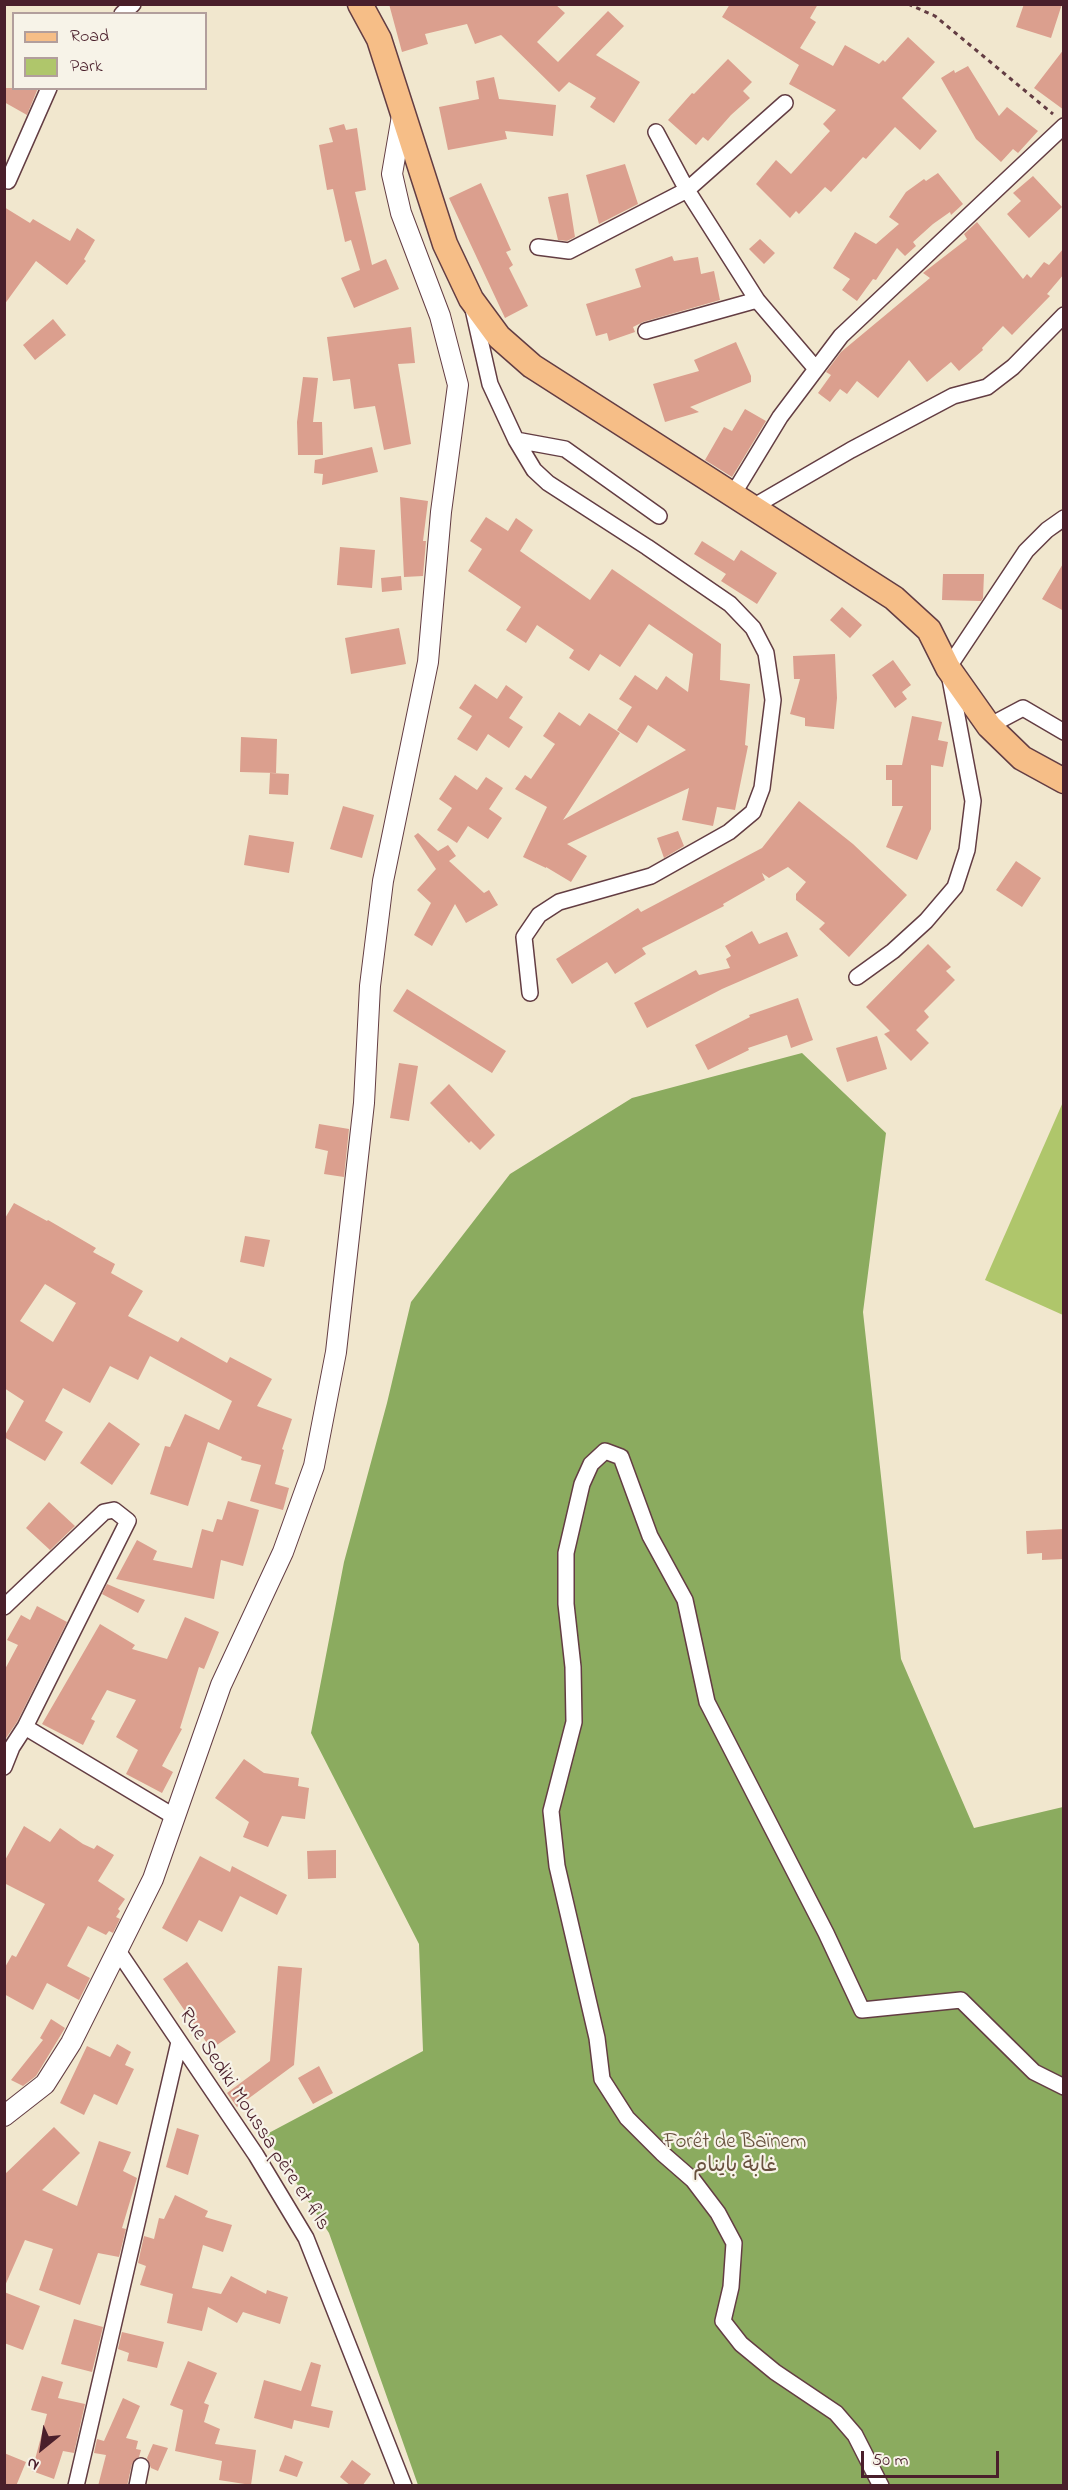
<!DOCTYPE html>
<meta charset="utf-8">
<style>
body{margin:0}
#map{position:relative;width:1068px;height:2490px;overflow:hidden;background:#f1e7ce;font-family:"Indie Flower",sans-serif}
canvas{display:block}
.frame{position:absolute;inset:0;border:6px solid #4a1f2b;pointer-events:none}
.legend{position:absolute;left:12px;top:12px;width:195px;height:78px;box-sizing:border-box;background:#f7f3e8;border:2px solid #b29e9c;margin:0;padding:8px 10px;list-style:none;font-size:18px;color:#4a1f2b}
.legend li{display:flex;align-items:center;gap:12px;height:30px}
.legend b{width:30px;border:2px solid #b29e9c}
.north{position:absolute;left:12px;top:2418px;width:60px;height:60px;-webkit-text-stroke:4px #f7f3e8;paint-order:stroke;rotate:210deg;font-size:16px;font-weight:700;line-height:24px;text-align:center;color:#4a1f2b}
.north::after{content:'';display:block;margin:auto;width:21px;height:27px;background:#4a1f2b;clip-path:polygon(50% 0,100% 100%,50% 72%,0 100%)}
.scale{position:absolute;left:861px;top:2451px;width:138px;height:27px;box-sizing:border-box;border:3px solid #4a1f2b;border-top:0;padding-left:8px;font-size:18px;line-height:21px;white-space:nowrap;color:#4a1f2b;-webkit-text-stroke:4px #f7f3e8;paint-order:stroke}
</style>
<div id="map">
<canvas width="1068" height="2490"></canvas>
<div class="frame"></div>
<ul class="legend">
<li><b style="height:8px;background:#f6be87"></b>Road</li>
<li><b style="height:16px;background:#afc66b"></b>Park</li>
</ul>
<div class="north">N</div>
<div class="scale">50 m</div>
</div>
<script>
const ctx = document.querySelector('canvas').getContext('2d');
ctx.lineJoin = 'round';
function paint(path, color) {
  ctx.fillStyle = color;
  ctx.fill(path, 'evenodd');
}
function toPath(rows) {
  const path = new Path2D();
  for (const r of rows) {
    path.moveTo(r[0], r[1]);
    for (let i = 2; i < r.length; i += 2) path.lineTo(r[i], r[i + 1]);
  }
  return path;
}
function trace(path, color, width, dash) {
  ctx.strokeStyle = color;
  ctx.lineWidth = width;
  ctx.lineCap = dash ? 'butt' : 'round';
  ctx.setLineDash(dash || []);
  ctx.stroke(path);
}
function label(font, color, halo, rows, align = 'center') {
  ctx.font = font + ' "Indie Flower","Playpen Sans Arabic",sans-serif';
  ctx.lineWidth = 4.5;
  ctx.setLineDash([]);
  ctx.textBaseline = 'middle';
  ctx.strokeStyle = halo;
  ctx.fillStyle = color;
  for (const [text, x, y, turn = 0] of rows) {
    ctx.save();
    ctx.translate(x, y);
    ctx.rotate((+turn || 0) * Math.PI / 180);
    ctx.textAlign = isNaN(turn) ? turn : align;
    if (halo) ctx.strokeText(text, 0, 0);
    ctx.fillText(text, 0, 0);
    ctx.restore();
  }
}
paint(toPath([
 [1063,1102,1063,1315,985,1280]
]), '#afc66b');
paint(toPath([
 [802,1053,886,1133,863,1312,901,1659,974,1828,1063,1807,1063,2485,418,2485,329,2233,265,2135,423,2051,419,1944,311,1733,344,1562,387,1403,411,1302,510,1174,632,1098]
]), '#8bab5f');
paint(toPath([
 [389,4,555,4,565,13,537,42,558,62,608,11,624,26,596,55,640,82,614,123,590,107,596,98,569,82,559,92,501,35,475,44,467,24,425,34,428,44,402,52],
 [730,4,818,4,810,18,816,22,800,48,833,66,845,45,879,64,883,60,885,62,908,37,935,62,902,98,937,131,920,150,895,127,866,159,863,157,831,192,825,187,799,214,796,211,790,218,756,184,776,160,791,174,830,131,823,124,836,110,789,84,799,65,722,17],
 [1024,4,1062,4,1051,38,1016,27],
 [1064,49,1064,110,1034,88],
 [728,59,752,82,743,91,750,98,731,115,708,141,703,137,696,145,668,120,692,93,694,94],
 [968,66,999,116,1007,107,1038,131,1018,153,1013,149,1001,162,976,139,941,78,954,70,955,73],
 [494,77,499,99,556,105,553,136,505,131,507,139,448,150,439,107,479,99,476,81],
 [4,88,38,88,27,115,4,102],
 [344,124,346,130,357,128,366,190,355,192,372,265,386,259,399,289,354,308,341,278,360,270,351,240,345,242,333,189,327,190,319,145,333,142,329,128],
 [625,164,638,204,599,224,586,175],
 [938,173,963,204,951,215,950,212,933,224,913,242,916,246,905,256,897,248,876,280,873,279,857,301,842,290,850,279,833,268,855,232,876,244,899,224,889,217,906,192,924,179,926,181],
 [1033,176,1062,207,1029,238,1007,214,1021,201,1013,193],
 [481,183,511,250,506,252,513,265,509,268,528,306,505,318,449,198],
 [568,193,575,237,567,241,558,240,548,197],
 [4,207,30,223,33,219,70,241,77,228,95,240,84,259,86,261,67,285,36,261,4,305],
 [977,222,1023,279,1027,274,1031,278,1044,262,1049,265,1064,248,1064,274,1047,294,1050,296,1012,335,1003,326,982,348,983,350,959,371,951,362,927,382,909,360,878,398,857,381,847,394,840,389,830,402,818,393,831,375,826,372,841,352,930,278,923,273,967,239,964,234],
 [760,239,775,253,764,264,749,249],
 [672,256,674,261,698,257,701,274,714,271,720,300,643,322,633,327,635,332,609,341,607,333,596,336,586,304,641,287,635,269],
 [53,319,66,335,35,360,23,345],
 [411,327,415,363,398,364,411,444,384,450,375,406,354,409,350,379,333,381,327,337],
 [736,342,751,376,751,382,690,407,699,412,665,422,653,384,699,371,694,360],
 [303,377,318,378,313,422,322,422,323,455,298,455,297,422],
 [745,409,766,421,732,477,705,460,724,427,732,431],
 [372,447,378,472,322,485,323,474,314,473,315,460],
 [400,497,428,501,423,541,426,541,423,576,404,577],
 [486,517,508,531,516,518,533,530,520,551,590,600,612,569,721,644,720,680,750,684,745,745,748,746,735,810,717,807,713,826,682,820,689,788,567,844,587,856,571,882,546,867,546,868,523,857,547,807,515,789,525,775,531,779,555,744,543,736,559,712,580,726,589,713,620,733,563,820,686,750,648,725,637,743,617,730,632,707,619,699,635,675,657,690,666,676,688,692,693,654,649,624,620,667,600,654,589,671,569,658,574,650,537,625,526,643,506,630,521,607,468,571,482,549,470,541],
 [702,541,734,561,741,550,777,573,757,604,721,581,726,574,694,554],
 [340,547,375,550,372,588,337,585],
 [1064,562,1064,611,1042,599],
 [943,574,984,574,983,598,981,601,942,600],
 [401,576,402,590,382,592,381,578],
 [842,607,862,625,850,638,830,620],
 [399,628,406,664,351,674,345,638],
 [835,654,837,698,834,729,805,726,805,718,790,714,800,679,794,679,793,656],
 [893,660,911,685,902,692,907,699,895,708,872,675],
 [475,684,497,699,506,685,523,697,509,718,523,727,509,748,488,734,477,751,457,739,472,716,459,708],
 [912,716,942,722,938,740,948,742,943,767,931,765,931,829,917,860,886,847,903,806,892,806,892,780,886,780,886,765,902,765],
 [241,737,277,739,276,773,240,772],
 [270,773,289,774,288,795,269,794],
 [455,775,477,790,486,777,503,788,489,809,502,818,488,839,468,826,457,843,437,830,452,808,439,799],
 [799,801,853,844,907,895,849,957,819,929,825,923,796,900,796,894,806,882,788,867,769,878,762,873,765,880,723,904,724,906,642,948,646,954,615,974,607,962,572,984,556,959,638,908,641,912,762,848],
 [343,806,374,815,362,858,330,849],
 [678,831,684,846,664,858,657,838],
 [418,833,438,851,448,845,456,856,449,861,484,893,489,890,498,905,466,923,455,904,432,946,414,935,431,903,417,890,436,869,414,836],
 [249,835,294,842,289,873,244,865],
 [1016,861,1041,878,1022,907,996,890],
 [752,931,759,944,787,932,798,956,722,989,647,1028,634,1003,696,970,699,975,730,968,726,959,731,956,725,946],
 [928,944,951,967,946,971,955,980,924,1011,929,1017,916,1030,929,1043,911,1061,884,1034,890,1031,866,1007],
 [407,989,506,1051,492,1073,393,1011],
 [798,998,813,1040,791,1048,787,1035,748,1048,749,1050,708,1070,695,1045,750,1017,749,1015],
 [877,1036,887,1069,847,1082,836,1048],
 [399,1063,418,1066,409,1121,390,1118],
 [449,1084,495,1135,480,1150,471,1141,469,1143,430,1103],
 [319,1124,349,1129,344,1177,324,1174,328,1151,315,1148],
 [14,1203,47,1221,48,1220,96,1248,93,1252,115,1264,111,1273,143,1291,128,1316,178,1342,181,1337,227,1363,230,1357,272,1379,257,1406,292,1419,282,1449,284,1450,275,1484,289,1488,283,1510,250,1501,261,1465,241,1460,242,1457,208,1442,188,1506,150,1494,165,1446,170,1447,185,1414,219,1430,232,1401,150,1356,138,1380,110,1366,90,1403,63,1388,45,1421,63,1432,45,1461,4,1437,24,1401,4,1388,4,1220],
 [45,1284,76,1303,53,1342,20,1321],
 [245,1236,270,1240,264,1267,240,1262],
 [109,1422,140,1444,112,1485,80,1463],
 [228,1501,259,1510,243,1566,221,1560,214,1599,116,1579,137,1540,157,1551,153,1560,192,1568,202,1529,213,1532,217,1519,222,1520],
 [49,1502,75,1526,50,1550,26,1528],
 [1064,1529,1064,1559,1042,1560,1042,1553,1027,1554,1026,1531],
 [107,1584,145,1600,138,1613,102,1594],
 [37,1606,67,1622,17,1722,4,1741,4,1671,18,1645,7,1640,21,1615,30,1620],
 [185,1617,219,1632,204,1669,199,1667,180,1728,182,1729,162,1766,173,1772,162,1793,126,1774,138,1750,116,1737,136,1700,107,1690,91,1719,95,1721,83,1745,42,1724,100,1624,135,1645,132,1649,167,1659],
 [244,1759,264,1773,299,1778,298,1786,309,1788,305,1819,282,1816,268,1847,243,1837,249,1822,215,1798],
 [24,1826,50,1842,60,1828,83,1844,94,1849,97,1845,114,1855,98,1881,125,1899,118,1909,120,1911,116,1917,120,1919,113,1933,109,1931,106,1935,88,1926,67,1966,90,1978,79,2000,47,1983,33,2010,4,1994,4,1969,12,1955,16,1957,45,1904,4,1883,4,1862],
 [336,1850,336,1878,308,1879,307,1851],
 [200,1856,230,1872,232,1866,287,1895,277,1915,240,1896,222,1932,199,1920,187,1942,162,1928],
 [187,1962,236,2032,211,2049,163,1979],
 [278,1966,302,1968,294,2065,237,2107,227,2093,270,2061],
 [51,2019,65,2028,36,2076,23,2086,11,2080,43,2040,40,2038],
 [117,2044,131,2052,125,2065,134,2069,117,2105,94,2094,84,2115,60,2103,87,2046,110,2057],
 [319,2066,333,2093,313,2104,298,2078],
 [54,2127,80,2153,42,2190,77,2206,99,2141,131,2152,123,2171,137,2178,122,2228,126,2229,119,2257,98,2253,80,2305,39,2290,53,2249,25,2240,4,2288,4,2175],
 [177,2128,199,2135,188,2175,166,2167],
 [175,2195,208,2211,205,2217,232,2225,223,2252,203,2245,192,2288,221,2294,231,2276,266,2294,267,2290,288,2297,280,2324,243,2312,237,2323,208,2307,202,2331,167,2323,173,2294,140,2285,146,2266,138,2263,144,2236,154,2239,159,2218,164,2219],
 [4,2292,40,2306,23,2350,4,2343],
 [74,2319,103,2327,92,2372,61,2364],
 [122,2332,164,2342,157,2368,127,2361,129,2353,118,2349],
 [188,2361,217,2373,204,2403,209,2405,204,2422,220,2429,215,2444,256,2450,251,2485,219,2480,222,2461,175,2451,183,2410,170,2405],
 [311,2362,321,2365,311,2406,333,2411,329,2428,294,2420,292,2429,254,2418,264,2380,301,2391],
 [42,2376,63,2382,58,2398,85,2404,74,2453,63,2451,54,2479,32,2471,47,2414,31,2410],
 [123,2398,140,2406,126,2438,138,2441,136,2449,141,2450,139,2457,132,2464,127,2486,98,2486,106,2455,94,2453,97,2439,104,2441],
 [153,2444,168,2448,158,2471,151,2468,147,2458],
 [4,2453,26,2462,16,2486,4,2486],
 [285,2455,303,2462,297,2477,279,2471],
 [352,2460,371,2474,362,2486,351,2486,340,2477]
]), '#db9f8e');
const minor = toPath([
 [122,14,133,4],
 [656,132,687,190,757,300,816,369],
 [8,181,49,88],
 [538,247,569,251,687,190,785,103],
 [473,309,490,384,516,440,534,470,548,483,647,547,730,604,753,628,766,653,773,700,762,788,753,812,729,832,651,876,559,902,539,915,524,937,530,993],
 [646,331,757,300],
 [516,440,565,449,659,516],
 [732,496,780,417,841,336,1064,126],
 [751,508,851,450,953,396,987,387,1013,367,1064,315],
 [989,726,1023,708,1064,732],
 [857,977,893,951,926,921,955,887,967,850,973,801,948,668,1026,551,1047,530,1064,518],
 [4,1607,104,1512,114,1510,128,1521,25,1727,12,1747,4,1767],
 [25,1727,175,1817],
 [118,1951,256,2155,306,2238,404,2486],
 [76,2486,179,2042],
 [137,2486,141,2466],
 [881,2486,855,2435,836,2413,775,2372,741,2344,723,2321,731,2287,734,2243,718,2213,693,2180,662,2153,627,2118,602,2079,597,2038,557,1866,551,1811,574,1722,573,1667,566,1604,566,1553,582,1484,591,1464,605,1451,621,1457,650,1536,685,1600,707,1702,826,1933,862,2010,961,2000,1034,2072,1064,2087]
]);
const tertiary = toPath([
 [4,2116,45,2084,71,2043,153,1879,221,1685,283,1552,314,1466,336,1352,364,1103,370,986,383,881,428,662,441,512,458,385,440,316,401,213,392,174,402,116]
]);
const primary = toPath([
 [360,4,379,39,445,244,471,299,499,337,532,366,894,598,929,630,948,668,989,726,1022,758,1064,781]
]);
trace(minor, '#633d43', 18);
trace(tertiary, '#633d43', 22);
trace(primary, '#633d43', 27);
trace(toPath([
 [908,4,935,16,1053,114]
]), '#633d43', 3, [4.5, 4.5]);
trace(minor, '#fff', 15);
trace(tertiary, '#fff', 20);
trace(primary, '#f6be87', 24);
label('21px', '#4a1f2b', '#f7f3e8', [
 ["Rue Sediki Moussa père et fils",253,2120,57]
]);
label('21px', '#68513e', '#f7f3e8', [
 ["Forêt de Baïnem",735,2144],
 ["غابة باينام",735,2168]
]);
</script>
